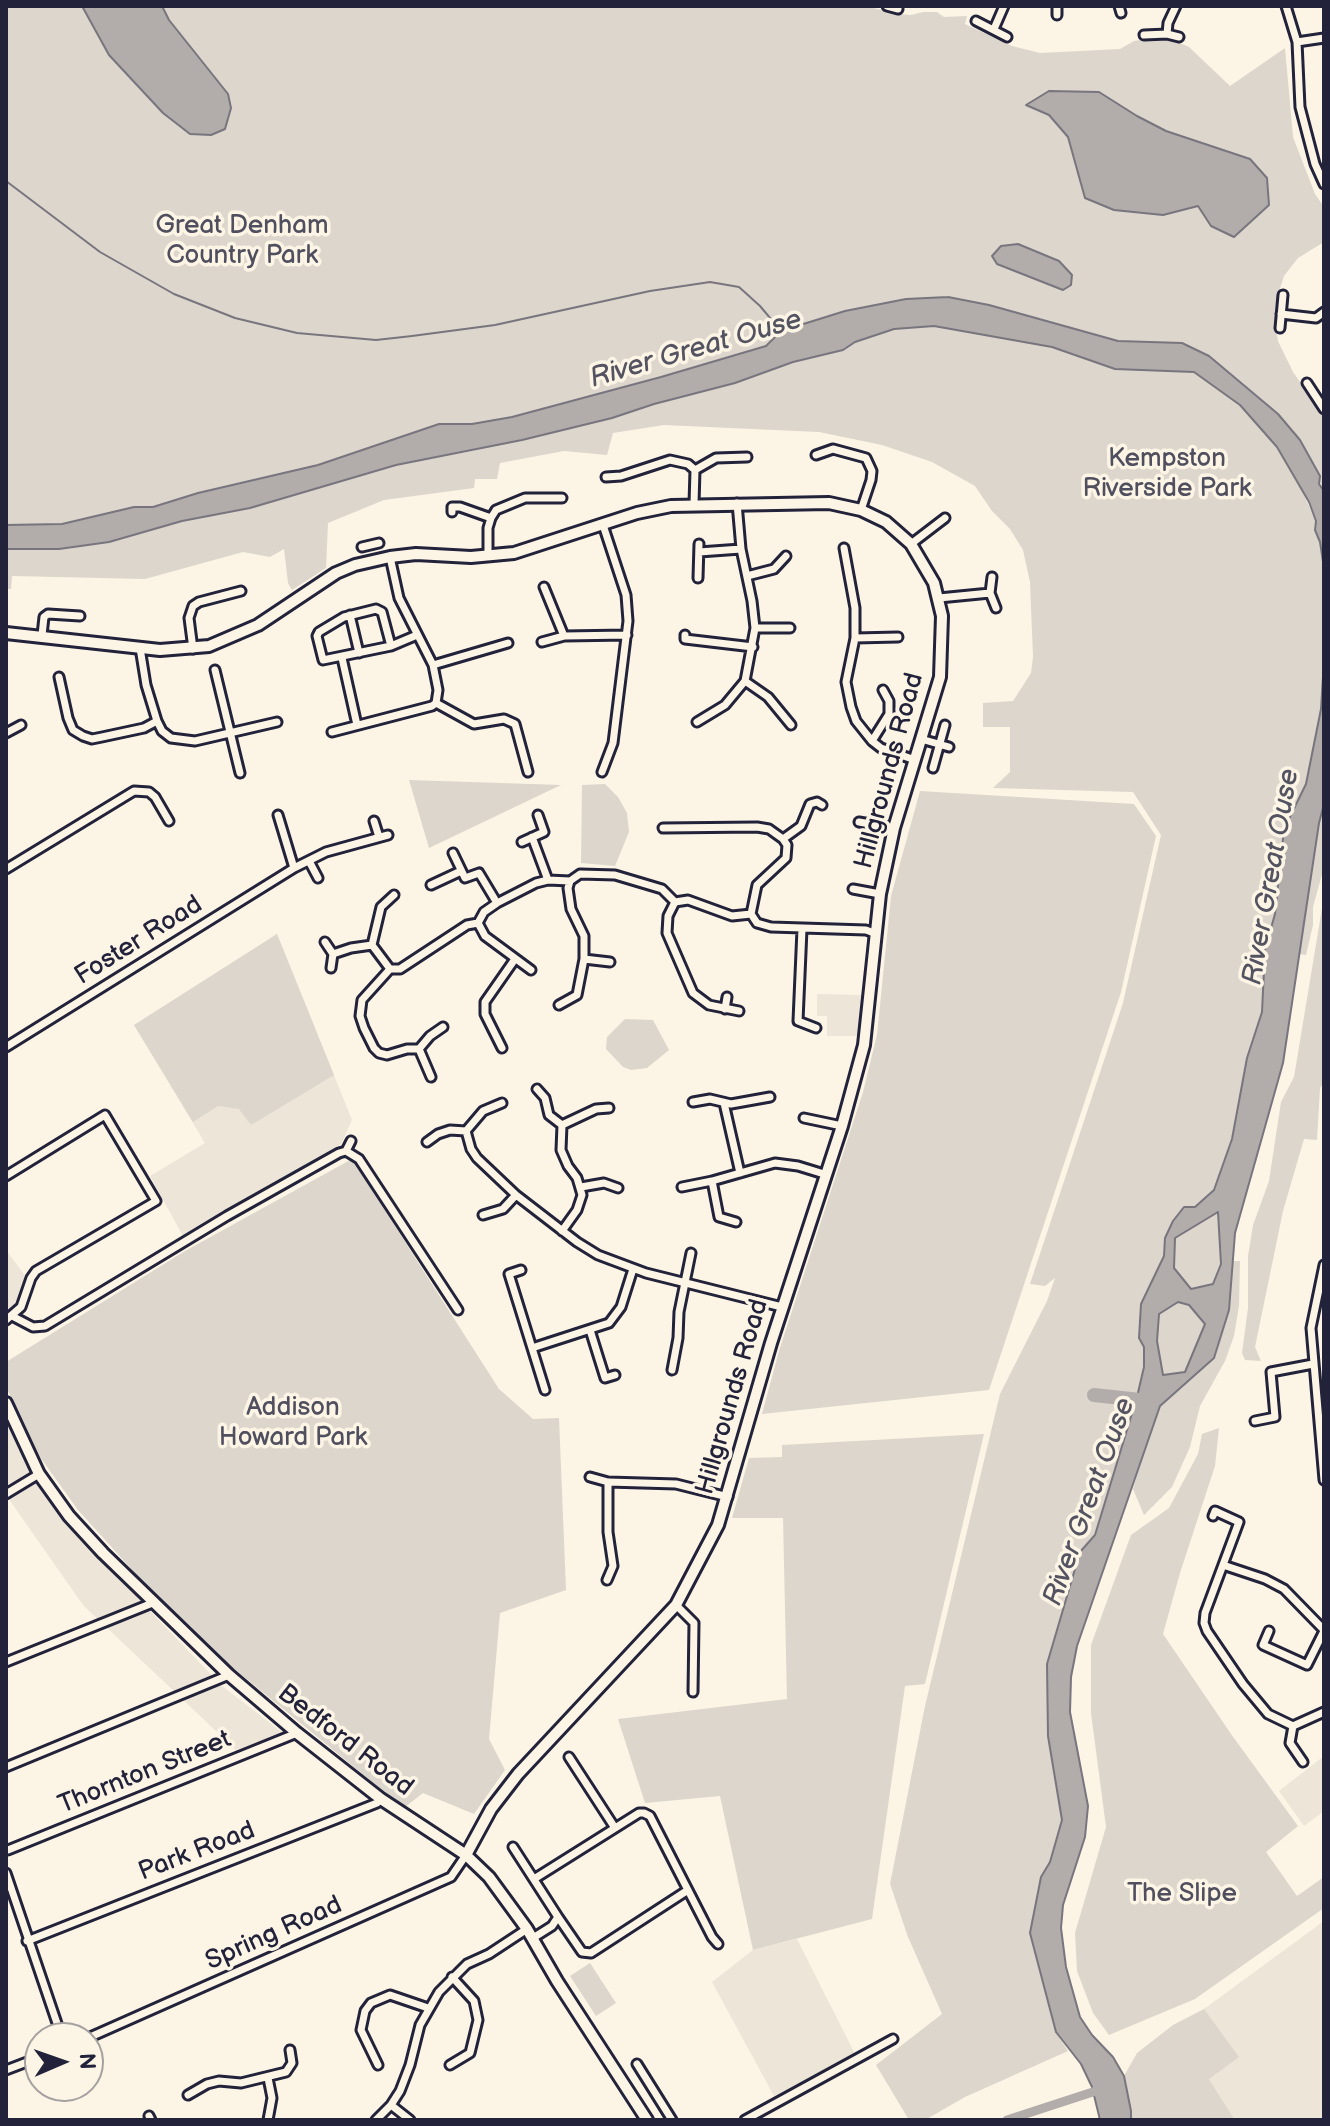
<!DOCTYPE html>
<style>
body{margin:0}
#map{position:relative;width:1330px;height:2126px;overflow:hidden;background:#fcf5e5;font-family:"Balsamiq Sans",sans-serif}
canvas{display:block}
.frame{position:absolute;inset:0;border:8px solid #22223b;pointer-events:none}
.north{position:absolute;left:24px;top:2022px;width:80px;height:80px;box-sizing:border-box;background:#fcf5e5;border:2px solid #a5a1a1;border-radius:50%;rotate:88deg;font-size:22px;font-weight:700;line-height:32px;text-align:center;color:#22223b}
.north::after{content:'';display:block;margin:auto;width:28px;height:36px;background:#22223b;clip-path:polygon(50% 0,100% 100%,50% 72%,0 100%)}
</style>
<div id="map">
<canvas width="1330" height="2126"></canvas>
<div class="frame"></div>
<div class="north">N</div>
</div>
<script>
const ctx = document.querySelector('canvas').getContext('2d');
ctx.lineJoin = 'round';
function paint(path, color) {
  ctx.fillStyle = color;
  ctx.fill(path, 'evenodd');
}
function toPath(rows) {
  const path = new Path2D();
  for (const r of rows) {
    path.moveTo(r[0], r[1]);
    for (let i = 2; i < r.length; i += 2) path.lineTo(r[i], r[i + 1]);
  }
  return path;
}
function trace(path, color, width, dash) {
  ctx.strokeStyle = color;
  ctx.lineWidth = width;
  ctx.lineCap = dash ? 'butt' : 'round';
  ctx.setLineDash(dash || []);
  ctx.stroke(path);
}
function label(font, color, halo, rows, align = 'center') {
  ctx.font = font + ' "Balsamiq Sans",sans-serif';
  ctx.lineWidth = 7;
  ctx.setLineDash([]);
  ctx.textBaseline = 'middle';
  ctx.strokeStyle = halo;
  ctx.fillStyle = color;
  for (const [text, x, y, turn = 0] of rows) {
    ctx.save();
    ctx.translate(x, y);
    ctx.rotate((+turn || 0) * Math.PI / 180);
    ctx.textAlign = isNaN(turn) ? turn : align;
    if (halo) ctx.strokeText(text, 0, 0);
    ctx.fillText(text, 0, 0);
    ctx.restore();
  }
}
paint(toPath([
 [277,934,352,1120,341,1144,183,1236,150,1176,205,1143,134,1025],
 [817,994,863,995,857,1036,827,1036,827,1016,817,1016],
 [6,1250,26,1277,16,1308,6,1315],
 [6,1421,33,1473,82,1540,222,1686,283,1733,236,1750,83,1605,6,1495],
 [1324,1756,1324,1811,1304,1826,1279,1791],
 [1324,1921,1324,2120,1235,2120,1209,2079,1204,2009],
 [797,1939,855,2054,774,2096,712,1982,753,1950]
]), '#ece5d8');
paint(toPath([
 [6,6,865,6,898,14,911,15,923,12,937,12,944,17,967,16,965,24,1012,46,1040,53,1120,49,1134,41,1152,38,1171,39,1189,47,1230,86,1285,48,1293,137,1315,194,1324,207,1324,242,1298,258,1284,276,1277,298,1275,322,1278,341,1293,372,1324,416,1324,491,1300,440,1278,414,1209,356,1182,343,1118,341,989,305,948,297,906,299,845,311,781,331,766,346,661,377,512,417,472,424,439,424,318,465,198,493,153,507,134,507,62,524,6,525],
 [934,326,1052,347,1115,369,1194,372,1240,405,1277,447,1295,475,1316,522,1315,530,1320,542,1324,568,1324,661,1321,709,1306,784,1284,829,1275,914,1265,949,1262,1012,1247,1058,1232,1139,1214,1190,1165,1238,1164,1256,1160,1268,1144,1347,1144,1367,1137,1397,1095,1535,1080,1552,1047,1664,1048,1736,1062,1820,1050,1862,1041,1877,1030,1933,1056,2032,1068,2051,965,2097,925,2120,909,2120,876,2065,942,2014,908,1937,890,1884,925,1706,1000,1394,1047,1301,1055,1278,1045,1286,1030,1284,1123,1003,1161,835,1133,792,993,788,1010,772,1010,727,983,727,983,703,1013,701,1031,673,1033,657,1030,582,1023,550,1010,529,992,511,975,486,932,462,882,445,819,432,664,425,613,433,607,455,564,451,500,463,497,479,475,479,474,488,384,500,328,523,326,568,292,590,288,583,284,549,270,557,243,552,145,579,12,576,11,589,6,589,6,549,59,549,109,542,182,521,250,508,396,465,471,451,612,418,654,404,735,382,793,362,843,350,855,342,894,329],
 [409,780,561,785,429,848],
 [605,784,618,797,627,813,629,832,615,866,581,863,582,785],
 [920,791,1134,804,1156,836,1121,992,989,1390,762,1414,779,1351,863,1092,877,1035,891,896],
 [1324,804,1322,874,1313,907,1313,925,1306,955,1299,954,1319,823],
 [1324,896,1324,1082,1320,1088,1317,1140,1304,1139,1283,1211,1255,1347,1261,1361,1245,1360,1242,1353,1248,1308,1248,1256,1253,1225,1269,1181,1281,1102,1294,1077],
 [277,934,334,1075,251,1125,239,1109,218,1106,193,1122,134,1025],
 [625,1019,653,1020,669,1050,647,1068,631,1070,623,1067,606,1049,607,1037],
 [352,1159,499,1389,533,1419,559,1418,566,1590,500,1613,489,1739,505,1770,474,1814,423,1793,404,1808,221,1658,145,1584,78,1510,40,1457,6,1387,6,1362,185,1251],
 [1219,1211,1221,1264,1213,1284,1191,1290,1174,1268,1175,1238],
 [1232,1261,1240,1261,1239,1306,1234,1336,1225,1361,1200,1406,1190,1447,1172,1487,1144,1515,1133,1489,1145,1446,1160,1406,1214,1358,1229,1310],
 [1178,1302,1188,1305,1205,1324,1185,1372,1163,1375,1157,1341,1159,1314],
 [1219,1428,1215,1466,1180,1573,1163,1634,1231,1734,1298,1826,1266,1852,1297,1896,1324,1877,1324,1908,1195,1999,1109,2035,1093,2013,1077,1971,1075,1933,1106,1827,1091,1713,1091,1645,1131,1535,1169,1508,1198,1454,1202,1434],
 [984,1434,925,1684,905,1686,872,1919,753,1950,720,1796,645,1803,618,1719,787,1699,783,1518,732,1518,749,1458,782,1457,782,1445],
 [590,1963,616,2003,596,2016,570,1976],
 [1204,2009,1239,2057,1209,2079,1235,2120,1131,2120,1124,2076,1137,2053,1173,2025]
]), '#dcd6cc');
const water = toPath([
 [82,6,162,6,169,20,228,94,231,108,225,129,211,135,190,134,163,113,109,55,82,6],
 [1049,91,1099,92,1137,116,1166,131,1250,159,1267,178,1269,205,1234,237,1211,226,1198,206,1163,215,1114,210,1085,198,1068,137,1049,115,1026,105,1049,91],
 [1018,244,1059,261,1072,275,1071,285,1063,290,997,264,992,256,1001,246,1018,244],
 [948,297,989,305,1118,341,1182,343,1209,356,1278,414,1300,440,1320,476,1319,484,1324,491,1324,568,1320,542,1315,530,1316,521,1309,502,1277,447,1240,405,1194,372,1115,369,1052,347,934,326,894,329,855,342,843,350,793,362,735,383,654,404,612,418,522,440,396,465,250,508,182,521,109,542,59,549,6,549,6,525,62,524,134,507,153,507,198,493,318,465,439,424,472,424,512,417,661,377,766,346,781,331,845,311,906,299,948,297],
 [1324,661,1324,804,1319,823,1283,1063,1235,1233,1229,1310,1214,1358,1160,1406,1077,1646,1071,1677,1070,1712,1088,1806,1085,1837,1063,1905,1061,1928,1066,1967,1080,2017,1092,2035,1113,2057,1124,2076,1131,2111,1131,2120,1100,2120,1092,2087,1081,2064,1056,2032,1030,1933,1041,1877,1050,1862,1062,1820,1048,1736,1047,1664,1080,1552,1095,1535,1137,1397,1144,1367,1144,1347,1139,1338,1141,1304,1164,1256,1165,1238,1173,1221,1184,1207,1195,1207,1214,1190,1232,1139,1247,1058,1262,1012,1265,949,1275,914,1284,829,1306,784,1321,709,1324,661],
 [1218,1212,1221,1264,1213,1284,1191,1289,1174,1268,1175,1238,1218,1212],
 [1178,1302,1189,1305,1205,1324,1185,1372,1163,1375,1157,1341,1159,1314,1178,1302]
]);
paint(water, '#b2adab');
trace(water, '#78757e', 2);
trace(toPath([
 [6,181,100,252,174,294,235,318,297,333,376,340,412,336,495,325,650,291,710,282,739,287,760,306,781,331]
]), '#78757e', 2);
trace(toPath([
 [1007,2120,1102,2089]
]), '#b2adab', 9);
trace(toPath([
 [1094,1395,1149,1401,1149,1396]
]), '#b2adab', 14);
const street = toPath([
 [887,6,898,9],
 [1057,6,1057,15],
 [1119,6,1121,13],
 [1286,6,1297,42,1300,107,1315,164,1324,184],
 [976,21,1007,37],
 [994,29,1004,6],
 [1167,34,1168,23,1176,6],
 [1144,35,1167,34,1179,37],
 [1297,42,1324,38],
 [1281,314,1316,318,1324,312],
 [1280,328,1283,295],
 [1307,383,1324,409],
 [816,455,833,449,866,458,872,471,871,480,861,510],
 [695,470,716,458,747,457],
 [606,477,621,476,670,460,688,464,695,470],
 [737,503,741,549,752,601,755,628,745,681,768,697,791,725],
 [694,504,695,470],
 [452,512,452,507,460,507,491,518],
 [911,544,945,518],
 [362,547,379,543],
 [844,548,855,608,855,638,846,682,851,707,856,721,872,741,881,748,915,760],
 [699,552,741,549],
 [488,556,488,528,491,518,496,510,525,498,562,498],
 [390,557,399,598,433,665,438,690,436,703],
 [747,576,774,569,786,556],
 [992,577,990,593,996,608],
 [698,578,699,544],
 [544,587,564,636,627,635],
 [939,598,990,593],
 [350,615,359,653],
 [755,628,790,628],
 [42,635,44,617,48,614,80,616],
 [685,635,685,639,753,647],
 [855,638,898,637],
 [542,642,564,636],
 [391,646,382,612,376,609,344,617,319,632,317,636,323,660,391,646,417,635],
 [140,648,146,685,157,721,162,731,171,738,195,741,277,722],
 [193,649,189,618,193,606,199,602,241,591],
 [342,658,357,725],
 [433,665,508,643],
 [215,670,240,773],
 [59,677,68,718,73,730,83,736,92,739,102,737,144,728,157,721],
 [436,703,474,724,504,719,515,724,528,772],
 [697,722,725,705,745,681],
 [332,732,432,706,436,703],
 [6,733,21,725],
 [921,739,949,747],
 [872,741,889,714,889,701,883,690],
 [933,768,945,725],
 [602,772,613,743,628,621,626,595,603,525],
 [278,815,294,868],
 [374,821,379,837],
 [859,822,894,828],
 [663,828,757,827,769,829,783,839,787,845,786,858,757,885,751,914],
 [532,837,548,880],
 [783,839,801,826,810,804,817,802,822,805],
 [522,842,544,832,538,815],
 [453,853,465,878,479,873,497,903],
 [309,861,318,878],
 [6,869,134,791,149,792,155,797,169,821],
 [570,881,568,888,571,909,584,936,584,959,610,962],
 [431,885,461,871],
 [853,889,880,894],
 [675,902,668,916,667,933,693,993,709,1005,739,1011],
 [675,902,688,900,732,916,751,914],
 [751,914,757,923,771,927,866,930,874,933],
 [478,923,485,936,531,970],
 [802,929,798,1021,816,1028],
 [325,942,333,954,351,948,372,945],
 [331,968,333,954],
 [390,969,400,969,467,925,478,923,484,912,497,903,536,883,548,880,570,881,580,874,615,875,662,889,675,902],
 [390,969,362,1000,360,1016,364,1028,374,1048,379,1053,387,1055,407,1049,419,1049,431,1077],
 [390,969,372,945,381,907,394,895],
 [559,1005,577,995,584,959],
 [725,1009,727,997],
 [6,1047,294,868,326,852,388,835],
 [502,1048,485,1014,485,1002,515,959],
 [419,1049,430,1036,443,1027],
 [537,1089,545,1098,549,1115,562,1125],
 [693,1102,710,1099,731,1104,770,1097],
 [724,1103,740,1173],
 [804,1118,842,1126],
 [466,1131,471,1149,477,1158,516,1195,577,1242,598,1255,646,1273,782,1307],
 [466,1131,483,1111,502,1103],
 [427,1142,438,1134,450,1130,466,1131],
 [346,1151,359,1159,458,1310],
 [6,1176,105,1115,156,1201,36,1271,31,1278,21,1307,6,1320],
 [581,1187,604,1183,618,1188],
 [682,1187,712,1181],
 [483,1215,503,1209,516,1195],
 [736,1222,719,1217,712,1181,775,1163,798,1166,824,1174],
 [562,1231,577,1210,582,1195,577,1178,568,1166,561,1150,562,1125,596,1109,609,1108],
 [1324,1265,1311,1328,1324,1480],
 [521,1270,509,1274,545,1390],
 [12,1316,33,1327,45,1326,227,1216,339,1153,346,1151,351,1141],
 [590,1330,605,1378,615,1375],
 [532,1348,609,1323,621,1307,633,1269],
 [672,1370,678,1338,679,1312,691,1253],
 [1255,1421,1275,1417,1271,1372,1313,1364],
 [590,1477,608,1482,676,1484,728,1497],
 [6,1494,39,1474],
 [1213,1516,1215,1511,1239,1522,1205,1613,1204,1623,1207,1631,1243,1684,1268,1714,1293,1726,1324,1712],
 [1223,1565,1265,1579,1284,1589,1324,1630],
 [607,1580,613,1566,608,1532,608,1482],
 [676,1605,694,1623,693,1692],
 [1269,1631,1263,1645,1307,1665,1324,1631],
 [6,1662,155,1602],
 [1293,1726,1290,1743,1303,1762],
 [569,1757,615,1828],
 [6,1767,229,1675],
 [513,1847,558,1917,552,1926,533,1938],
 [8,1850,297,1733],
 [6,1873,62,2038],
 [534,1879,639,1813,644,1813,650,1816,712,1937,718,1944],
 [558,1917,582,1952,591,1953,688,1890],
 [27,1941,377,1803,381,1799],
 [88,2038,451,1877,466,1855],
 [637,2064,672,2120],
 [378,2065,361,2030,365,2011,371,2003,390,1995,428,2008],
 [450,2065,470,2053,478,2020,474,2001,452,1977],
 [6,2070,40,2057],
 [268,2078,272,2098,268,2120],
 [188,2095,207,2084,219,2081,241,2083,286,2072,292,2063,290,2050],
 [391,2105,410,2120],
 [149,2116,151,2120],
 [376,2120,391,2105,400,2091,410,2065,420,2025,439,1992,467,1964,489,1954,527,1929],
 [745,2120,893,2039]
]);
const secondary = toPath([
 [6,633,160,650,209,646,258,625,336,573,355,565,390,557,416,554,471,557,514,553,637,513,671,506,829,503,861,510,886,522,911,544,934,583,942,616,940,677,894,828,880,894,864,1045,842,1126,771,1343,718,1525,676,1605,518,1774,491,1809,466,1855],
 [6,1403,39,1474,69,1516,103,1553,229,1675,297,1733,381,1799,466,1855,489,1877,527,1929,557,1981,647,2120]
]);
trace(street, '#22223b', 13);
trace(secondary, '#22223b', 16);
trace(street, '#fcf5e5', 7);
trace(secondary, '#fcf5e5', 10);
label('26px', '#504f5f', '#fcf5e5', [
 ["Great Denham",242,226],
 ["Country Park",242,256],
 ["Kempston",1167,459],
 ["Riverside Park",1167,489],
 ["Addison",293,1408],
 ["Howard Park",293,1438],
 ["The Slipe",1182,1894]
]);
label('26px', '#22223b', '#fcf5e5', [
 ["Hillgrounds Road",890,771,-75],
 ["Foster Road",139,941,-32],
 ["Hillgrounds Road",733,1397,-74],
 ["Bedford Road",345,1741,38],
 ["Thornton Street",145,1773,-22],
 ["Park Road",197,1852,-21],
 ["Spring Road",274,1934,-24]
]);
label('italic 28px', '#545362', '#fcf5e5', [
 ["River Great Ouse",696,350,-16],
 ["River Great Ouse",1272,877,-80],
 ["River Great Ouse",1090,1502,-70]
]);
</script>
